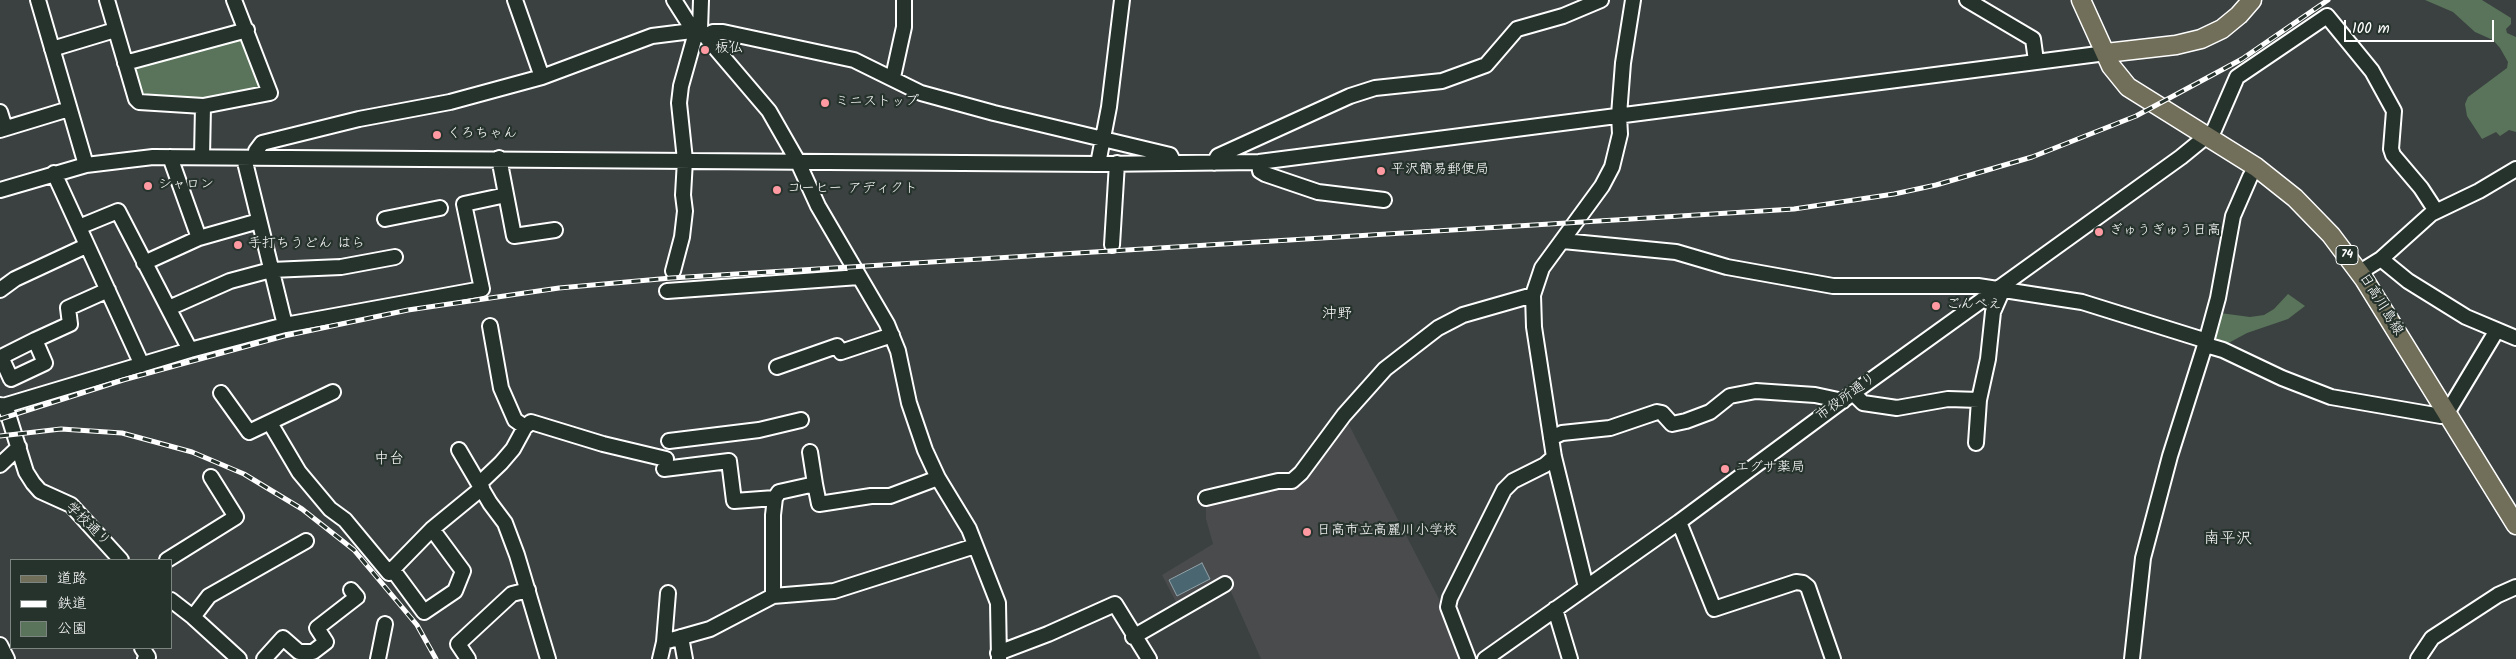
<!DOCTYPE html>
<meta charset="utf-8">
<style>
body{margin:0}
#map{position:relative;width:2516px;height:659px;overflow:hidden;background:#3b4140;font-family:Kalam,"Klee One",sans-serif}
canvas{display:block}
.legend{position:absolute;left:10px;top:559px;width:162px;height:90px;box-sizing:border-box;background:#26332d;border:1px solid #7d8581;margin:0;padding:6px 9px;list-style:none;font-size:15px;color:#fff}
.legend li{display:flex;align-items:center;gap:10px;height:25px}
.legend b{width:25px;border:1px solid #7d8581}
.scale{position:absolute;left:2344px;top:20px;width:150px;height:22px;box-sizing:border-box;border:2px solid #fff;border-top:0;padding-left:6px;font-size:15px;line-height:18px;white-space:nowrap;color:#fff;-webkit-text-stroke:4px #26332d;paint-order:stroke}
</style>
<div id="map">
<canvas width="2516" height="659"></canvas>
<ul class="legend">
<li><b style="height:6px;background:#716e59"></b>道路</li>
<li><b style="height:6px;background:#fff"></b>鉄道</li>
<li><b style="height:14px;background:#59745a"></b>公園</li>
</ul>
<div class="scale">100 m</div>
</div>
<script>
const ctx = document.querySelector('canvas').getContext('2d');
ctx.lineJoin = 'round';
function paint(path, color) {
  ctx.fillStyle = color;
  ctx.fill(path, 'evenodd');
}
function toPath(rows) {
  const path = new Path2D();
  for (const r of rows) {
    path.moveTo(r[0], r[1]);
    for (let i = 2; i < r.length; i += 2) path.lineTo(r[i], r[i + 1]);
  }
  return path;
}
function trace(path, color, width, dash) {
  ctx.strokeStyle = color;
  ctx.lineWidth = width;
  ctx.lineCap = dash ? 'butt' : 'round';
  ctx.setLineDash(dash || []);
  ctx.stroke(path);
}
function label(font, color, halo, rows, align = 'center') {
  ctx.font = font + ' Kalam,"Klee One",sans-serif';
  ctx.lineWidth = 4.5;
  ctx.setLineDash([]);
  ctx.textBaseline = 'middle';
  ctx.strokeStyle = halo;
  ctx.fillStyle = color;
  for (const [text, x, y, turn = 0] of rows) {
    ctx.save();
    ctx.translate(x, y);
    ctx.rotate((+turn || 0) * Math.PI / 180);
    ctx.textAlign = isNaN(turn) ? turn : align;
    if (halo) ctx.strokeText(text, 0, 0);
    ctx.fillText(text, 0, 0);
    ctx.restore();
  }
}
paint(toPath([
 [1346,419,1439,599,1460,659,1261,659,1227,583,1179,608,1162,575,1213,544,1206,519,1206,501,1293,484]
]), '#494b4d');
paint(toPath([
 [2425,0,2482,0,2511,18,2511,24,2506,29,2507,33,2516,37,2516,132,2509,130,2500,136,2496,132,2482,139,2467,116,2465,104,2468,97,2507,68,2508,62,2500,48,2493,40,2475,32,2453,12],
 [241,38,263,84,260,89,201,101,142,98,132,71,134,66],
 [2288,294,2305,306,2288,319,2247,333,2223,346,2211,341,2220,313,2250,317,2264,315,2274,309]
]), '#59745a');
const water = toPath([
 [1202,563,1210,579,1177,596,1169,580,1202,563]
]);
paint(water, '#4a6670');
trace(water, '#92a3a9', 1);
const minor = toPath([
 [38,0,86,165],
 [107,0,136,99,139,102,203,106,202,157],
 [515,0,542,77],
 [674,0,693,30],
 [1967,0,2033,39,2036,61],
 [705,36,713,32,723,32,854,60,921,93,994,113,1170,155,1174,163],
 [52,49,115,30],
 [125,63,247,30],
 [893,77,904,27,904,0],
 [203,106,270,93,234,0],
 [0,112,5,128],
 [0,130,69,109],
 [170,157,199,238],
 [244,158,285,325],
 [256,158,256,151,262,143,359,119,450,102,542,77,652,36,700,30,769,111,797,160,818,206,887,324,898,351,909,403,925,450,938,478,969,529,998,603,999,659],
 [499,158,514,236,555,230],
 [1259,162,1260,171,1265,174,1318,192,1384,200],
 [1214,163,1218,156,1350,96,1375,88,1442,81,1486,65,1517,29,1563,16,1601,0],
 [1098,164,1109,107,1122,0],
 [54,173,142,365],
 [0,190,86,165,153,157,1098,164,1259,162,2106,53],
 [385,219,440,208],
 [79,227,118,211,190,350],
 [1563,241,1676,252,1727,267,1833,286,1978,286,2082,302,2207,341],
 [1112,245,1117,163],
 [2381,259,2408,281,2466,317,2516,338],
 [144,263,199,238,259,221],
 [673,271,682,237,685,211,683,195,685,160,679,103,681,86,695,36,700,30,701,0],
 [2360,272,2381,259,2431,214,2479,191,2516,169],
 [0,290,15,279,86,246],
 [667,291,859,277],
 [169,308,230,281,271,270,341,267,395,257],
 [490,326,501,388,515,420,525,427],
 [35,340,45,363,11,379,1,357,35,340,70,324,68,308,108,290],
 [2206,345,2223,350,2282,378,2331,397,2441,416,2447,413,2497,330],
 [777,367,837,346,841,352,892,335],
 [221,393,249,432,333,392],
 [1853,393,1863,403,1897,408,1948,399,1979,400],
 [0,405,3,406,190,350,285,325,482,289,464,204,506,195],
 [3,406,7,411,26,472,33,483,40,491,71,505,121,560],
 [270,423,299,472,330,509,345,520,389,573,432,529,482,488],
 [1551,438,1562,433,1610,428,1657,412,1662,413,1672,424,1686,421,1710,412,1730,396,1756,391,1815,395,1843,401],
 [669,441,759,430,801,420],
 [1976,443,1979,400,1988,359,1993,312,2000,296,1998,290],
 [459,450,490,503,505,523,517,555,548,659],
 [810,452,815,484],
 [0,465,19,447],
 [664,469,729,461,734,501,775,498],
 [480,483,501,463,513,449,525,427,531,422,603,444,666,459],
 [1206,498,1278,481,1292,481,1301,473,1344,415,1385,369,1438,328,1463,315,1533,295],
 [1679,522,1714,609,1796,582,1803,583,1808,587,1833,659],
 [167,560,236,517,211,477],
 [393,570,424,612,455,591,463,571,432,529],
 [1586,587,1554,457,1534,327,1533,295,1542,268,1602,186,1612,167,1620,134,1619,115,1623,63,1633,0],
 [773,596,773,515,775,498,779,492,815,484,819,504,871,496,890,496,938,478],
 [171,600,193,617,239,659],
 [1555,609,1570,659],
 [193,617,209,596,306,541],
 [681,637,685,659],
 [1133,637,1225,584],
 [664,642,710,629,773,596,834,591,975,546],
 [0,645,7,659],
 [142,648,148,657,145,659],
 [998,653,1048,634,1115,604,1149,659],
 [264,659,283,638,299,652,313,652,326,642,317,628,357,597,351,590],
 [378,659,385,624],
 [468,659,458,644,512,594,528,590],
 [660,659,664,642,668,593],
 [1468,659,1448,607,1450,598,1504,490,1513,481,1545,465,1554,457],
 [1485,659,1679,522,1853,393,2181,157,2214,130,2237,77,2327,16,2372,71,2394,111,2391,149,2393,155,2421,188,2436,211],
 [2132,659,2143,558,2170,456,2206,342,2218,298,2233,216,2250,177,2256,167],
 [2418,659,2432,638,2498,595,2516,587]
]);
const major = toPath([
 [2081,0,2111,66,2128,87,2256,167,2295,198,2331,235,2364,279,2516,525],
 [2106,53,2176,45,2201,39,2222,29,2239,15,2252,0]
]);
trace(minor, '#fff', 18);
trace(major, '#fff', 21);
trace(minor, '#26332d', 14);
trace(major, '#716e59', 18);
const rail = toPath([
 [0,419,123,380,284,336,408,310,559,288,671,278,1794,209,1894,194,1936,185,2032,157,2136,116,2242,59,2328,0],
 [0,436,61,429,122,433,192,452,244,474,302,509,354,550,417,625,436,659]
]);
trace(rail, '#fff', 5);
trace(rail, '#26332d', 3, [9]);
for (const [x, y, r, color] of [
 [705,50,5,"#ff9aa2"],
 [825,103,5,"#ff9aa2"],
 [437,135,5,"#ff9aa2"],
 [1381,171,5,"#ff9aa2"],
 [148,186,5,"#ff9aa2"],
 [777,190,5,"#ff9aa2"],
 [2099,232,5,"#ff9aa2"],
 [238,245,5,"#ff9aa2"],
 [1936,306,5,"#ff9aa2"],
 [1725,469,5,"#ff9aa2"],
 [1307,532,5,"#ff9aa2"]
]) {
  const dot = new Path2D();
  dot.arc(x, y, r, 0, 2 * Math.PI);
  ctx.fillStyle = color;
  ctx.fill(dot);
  trace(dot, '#26332d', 2);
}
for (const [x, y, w] of [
 [2347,255,22]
]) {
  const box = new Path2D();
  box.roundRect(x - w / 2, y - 9.5, w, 19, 4);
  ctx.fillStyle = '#26332d';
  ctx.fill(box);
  trace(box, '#fff', 1);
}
label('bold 12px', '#fff', null, [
 ["74",2347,255]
]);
label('14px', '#fff', '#26332d', [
 ["板仏",715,50],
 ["ミニストップ",835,103],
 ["くろちゃん",447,135],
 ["平沢簡易郵便局",1391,171],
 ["シャロン",158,186],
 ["コーヒー アディクト",787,190],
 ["ぎゅうぎゅう日高",2109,232],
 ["手打ちうどん はら",248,245],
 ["ごんべえ",1946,306],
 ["エグサ薬局",1735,469],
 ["日高市立高麗川小学校",1317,532]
], 'left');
label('14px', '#fff', '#26332d', [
 ["日高川島線",2380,305,58],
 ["市役所通り",1847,398,-36],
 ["学校通り",87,525,44]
]);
label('15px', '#fff', '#26332d', [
 ["沖野",1337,315],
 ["中台",389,460]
]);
label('16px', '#fff', '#26332d', [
 ["南平沢",2228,540]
]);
</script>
